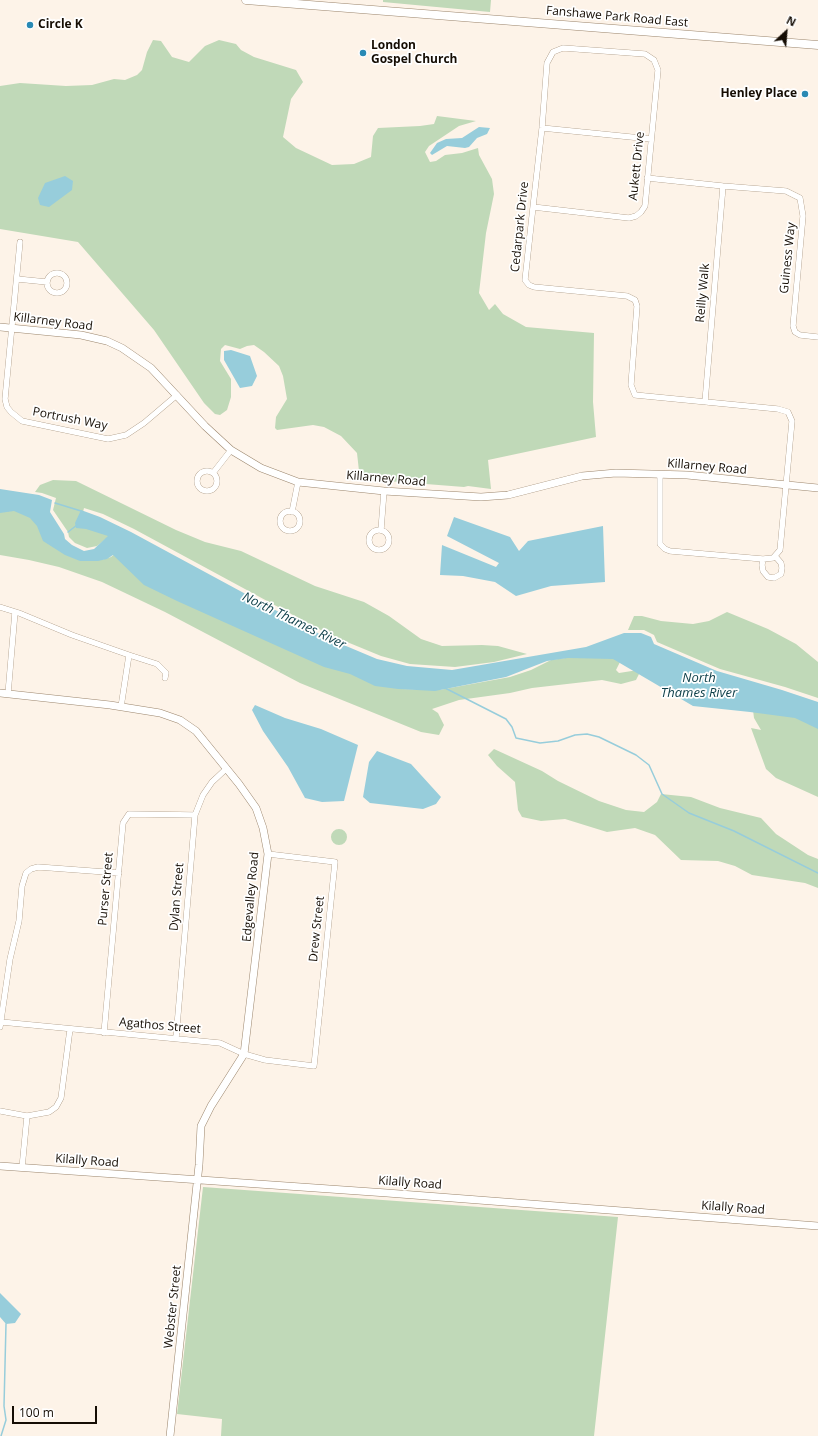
<!DOCTYPE html>
<style>
body{margin:0}
#map{position:relative;width:818px;height:1436px;overflow:hidden;background:#fdf3e8;font-family:"Open Sans",sans-serif}
canvas{display:block}
.north{position:absolute;left:766px;top:12px;width:40px;height:40px;-webkit-text-stroke:3px #fff;paint-order:stroke;rotate:26deg;font-size:11px;font-weight:700;line-height:16px;text-align:center;color:#150d04}
.north::after{content:'';display:block;margin:auto;width:14px;height:18px;background:#150d04;clip-path:polygon(50% 0,100% 100%,50% 72%,0 100%)}
.scale{position:absolute;left:12px;top:1406px;width:85px;height:18px;box-sizing:border-box;border:2px solid #150d04;border-top:0;padding-left:5px;font-size:12px;line-height:14px;white-space:nowrap;color:#150d04;-webkit-text-stroke:3px #fff;paint-order:stroke}
</style>
<div id="map">
<canvas width="818" height="1436"></canvas>
<div class="north">N</div>
<div class="scale">100 m</div>
</div>
<script>
const ctx = document.querySelector('canvas').getContext('2d');
ctx.lineJoin = 'round';
function paint(path, color) {
  ctx.fillStyle = color;
  ctx.fill(path, 'evenodd');
}
function toPath(rows) {
  const path = new Path2D();
  for (const r of rows) {
    if (r.length === 3) {
      path.moveTo(r[0] + r[2], r[1]);
      path.arc(r[0], r[1], r[2], 0, 2 * Math.PI);
      continue;
    }
    path.moveTo(r[0], r[1]);
    for (let i = 2; i < r.length; i += 2) path.lineTo(r[i], r[i + 1]);
  }
  return path;
}
function trace(path, color, width, dash) {
  ctx.strokeStyle = color;
  ctx.lineWidth = width;
  ctx.lineCap = dash ? 'butt' : 'round';
  ctx.setLineDash(dash || []);
  ctx.stroke(path);
}
function label(font, color, halo, rows, align = 'center') {
  ctx.font = font + ' "Open Sans",sans-serif';
  ctx.lineWidth = 3.5;
  ctx.setLineDash([]);
  ctx.textBaseline = 'middle';
  ctx.strokeStyle = halo;
  ctx.fillStyle = color;
  for (const [text, x, y, turn = 0] of rows) {
    ctx.save();
    ctx.translate(x, y);
    ctx.rotate((+turn || 0) * Math.PI / 180);
    ctx.textAlign = isNaN(turn) ? turn : align;
    if (halo) ctx.strokeText(text, 0, 0);
    ctx.fillText(text, 0, 0);
    ctx.restore();
  }
}
paint(toPath([
 [383,0,491,0,490,12,383,2],
 [153,40,161,41,172,57,189,62,205,46,219,40,236,44,241,50,254,57,296,70,303,82,291,99,283,137,296,148,332,165,354,164,371,157,373,136,378,128,420,126,434,124,437,116,476,121,459,126,429,146,425,152,430,162,436,161,445,155,462,153,478,148,479,155,492,179,494,194,486,233,479,293,489,310,495,304,503,314,526,327,594,333,593,402,596,437,488,460,491,489,468,486,464,487,362,479,359,471,357,453,341,436,324,427,313,425,277,430,275,428,276,417,287,399,283,376,279,366,264,352,254,345,247,346,240,349,225,345,221,349,220,361,231,379,231,397,227,410,220,415,215,414,204,403,154,330,78,242,0,229,0,86,20,83,66,86,92,85,114,79,125,80,137,75,142,70,147,52],
 [53,480,76,481,176,530,205,542,241,551,315,586,364,602,389,616,421,639,442,646,482,645,498,646,527,654,494,662,455,667,410,664,381,656,330,635,134,529,103,514,84,508,83,512,112,534,97,546,87,548,75,543,69,537,68,532,53,510,56,498,42,493,35,492,40,485],
 [17,510,33,517,46,539,101,560,111,557,116,553,401,689,439,690,510,677,531,670,551,660,572,657,616,658,620,662,616,670,619,673,638,670,640,672,636,680,621,684,602,680,532,688,510,693,459,700,432,709,438,713,444,725,439,735,421,732,300,683,165,612,102,582,59,567,29,560,0,555,0,512],
 [727,612,768,629,796,644,818,662,818,698,785,687,720,669,657,642,654,635,644,630,628,630,634,616,642,616,661,621,693,624,709,621],
 [753,710,797,717,818,726,818,797,776,778,766,769,751,728,761,730,754,718],
 [494,749,542,771,558,781,599,801,626,810,644,812,657,802,661,794,691,797,720,808,761,818,776,834,808,855,818,859,818,888,805,883,752,875,735,866,718,861,681,860,655,835,635,828,607,832,565,819,541,821,522,817,518,810,515,782,497,766,488,755],
 [339,837,8],
 [203,1187,618,1217,594,1436,221,1436,222,1419,177,1414]
]), '#c0d9b8');
paint(toPath([
 [479,127,490,128,487,134,477,138,469,147,465,148,447,146,432,155,430,153,437,143,446,139,462,138],
 [65,176,73,181,72,190,49,207,40,205,38,198,45,183],
 [231,350,250,356,257,376,252,386,240,388,224,360,224,351],
 [0,489,39,495,52,500,50,512,64,534,65,539,72,545,84,551,94,549,108,536,86,529,76,528,75,523,81,510,100,517,131,532,327,638,377,659,407,666,452,670,586,647,624,633,641,633,651,637,654,644,717,671,782,690,818,702,818,729,795,718,750,712,693,706,613,659,568,658,547,661,506,677,435,691,398,689,375,686,350,674,324,667,177,601,144,585,113,555,107,559,98,561,80,561,65,555,43,541,37,526,30,518,14,511,0,513],
 [454,517,510,537,519,551,528,541,603,526,605,582,551,586,516,596,495,582,463,576,440,575,442,545,496,567,499,563,447,536],
 [255,705,285,718,321,729,358,745,344,801,322,802,305,798,288,767,263,731,252,710],
 [377,751,411,764,441,797,436,804,423,809,370,803,363,797,369,762],
 [0,1293,21,1314,15,1323,6,1324,0,1317]
]), '#97cddb');
trace(toPath([
 [55,503,81,511],
 [68,532,77,525],
 [445,688,506,719,512,727,516,738,540,743,558,741,575,735,587,734,599,737,636,755,649,765,662,794,689,813,734,831,818,873],
 [1,1436,6,1420,4,1406,6,1324]
]), '#97cddb', 1.5);
const minor = toPath([
 [542,128,651,139],
 [647,178,723,186,786,191,800,198,803,216,793,326,795,332,800,335,818,337],
 [533,207,629,218,636,216,641,212,645,206,658,70,654,60,645,54,563,48,553,52,547,63,542,128,533,207,525,280,529,285,534,287,627,296,635,300,637,306,631,385,635,395,778,409,788,412,792,421,780,550,773,558,763,559,670,551,665,549,660,544,660,474],
 [20,242,5,399,7,407,11,412,22,421,108,439,126,435,144,423,177,395],
 [57,283,10],
 [17,279,47,282],
 [705,402,723,186],
 [207,481,10],
 [213,473,231,450],
 [290,521,10],
 [292,512,298,482],
 [381,530,384,491],
 [379,540,10],
 [763,559,762,565,763,571,768,577,774,578,781,574,782,568,781,563,775,556],
 [0,607,19,613,72,635,129,655,121,707],
 [129,655,157,664,166,673,165,678],
 [8,694,15,612],
 [1,1022,220,1043,244,1054,265,1060,314,1066,335,862,268,854],
 [0,1027,10,959,19,921,22,886,26,873,31,869,38,867,119,873],
 [104,1033,123,823,129,814,195,815],
 [176,1038,195,815,203,795,212,782,226,769],
 [0,1111,27,1116,49,1112,56,1107,61,1098,70,1029],
 [22,1168,27,1116]
]);
const tertiary = toPath([
 [0,327,81,335,107,341,122,348,151,368,205,426,231,450,261,468,298,482,384,491,481,497,508,495,582,476,616,473,687,475,818,488],
 [0,693,110,705,160,713,180,720,196,731,239,784,256,808,263,828,268,854,244,1054,211,1106,201,1126,199,1165,170,1436],
 [0,1166,387,1193,818,1226]
]);
const secondary = toPath([
 [246,0,818,45]
]);
trace(minor, '#9b856c', 6);
trace(tertiary, '#9b856c', 8);
trace(secondary, '#9b856c', 9);
trace(minor, '#fff', 5.5);
trace(tertiary, '#fff', 7);
trace(secondary, '#fff', 8);
for (const [x, y, r, color] of [
 [30,25,4,"#2889b4"],
 [363,53,4,"#2889b4"],
 [805,94,4,"#2889b4"]
]) {
  const dot = new Path2D();
  dot.arc(x, y, r, 0, 2 * Math.PI);
  ctx.fillStyle = color;
  ctx.fill(dot);
  trace(dot, '#fff', 1.5);
}
label('12px', '#150d04', '#fff', [
 ["Fanshawe Park Road East",617,17,5],
 ["Aukett Drive",637,166,-84],
 ["Cedarpark Drive",520,227,-84],
 ["Guiness Way",788,258,-84],
 ["Reilly Walk",703,293,-85],
 ["Killarney Road",53,322,7],
 ["Portrush Way",70,419,11],
 ["Killarney Road",707,467,5],
 ["Killarney Road",386,479,5],
 ["Purser Street",106,889,-85],
 ["Dylan Street",177,897,-85],
 ["Edgevalley Road",251,897,-85],
 ["Drew Street",317,929,-84],
 ["Agathos Street",160,1026,5],
 ["Kilally Road",87,1161,4],
 ["Kilally Road",410,1183,4],
 ["Kilally Road",733,1208,4],
 ["Webster Street",173,1307,-84]
]);
label('bold 12px', '#150d04', '#fff', [
 ["Circle K",38,25],
 ["London",371,46],
 ["Gospel Church",371,60],
 ["Henley Place",797,94,"right"]
], 'left');
label('italic 13px', '#0c3e48', '#fff', [
 ["North Thames River",294,621,26],
 ["North",699,678],
 ["Thames River",699,693]
]);
</script>
